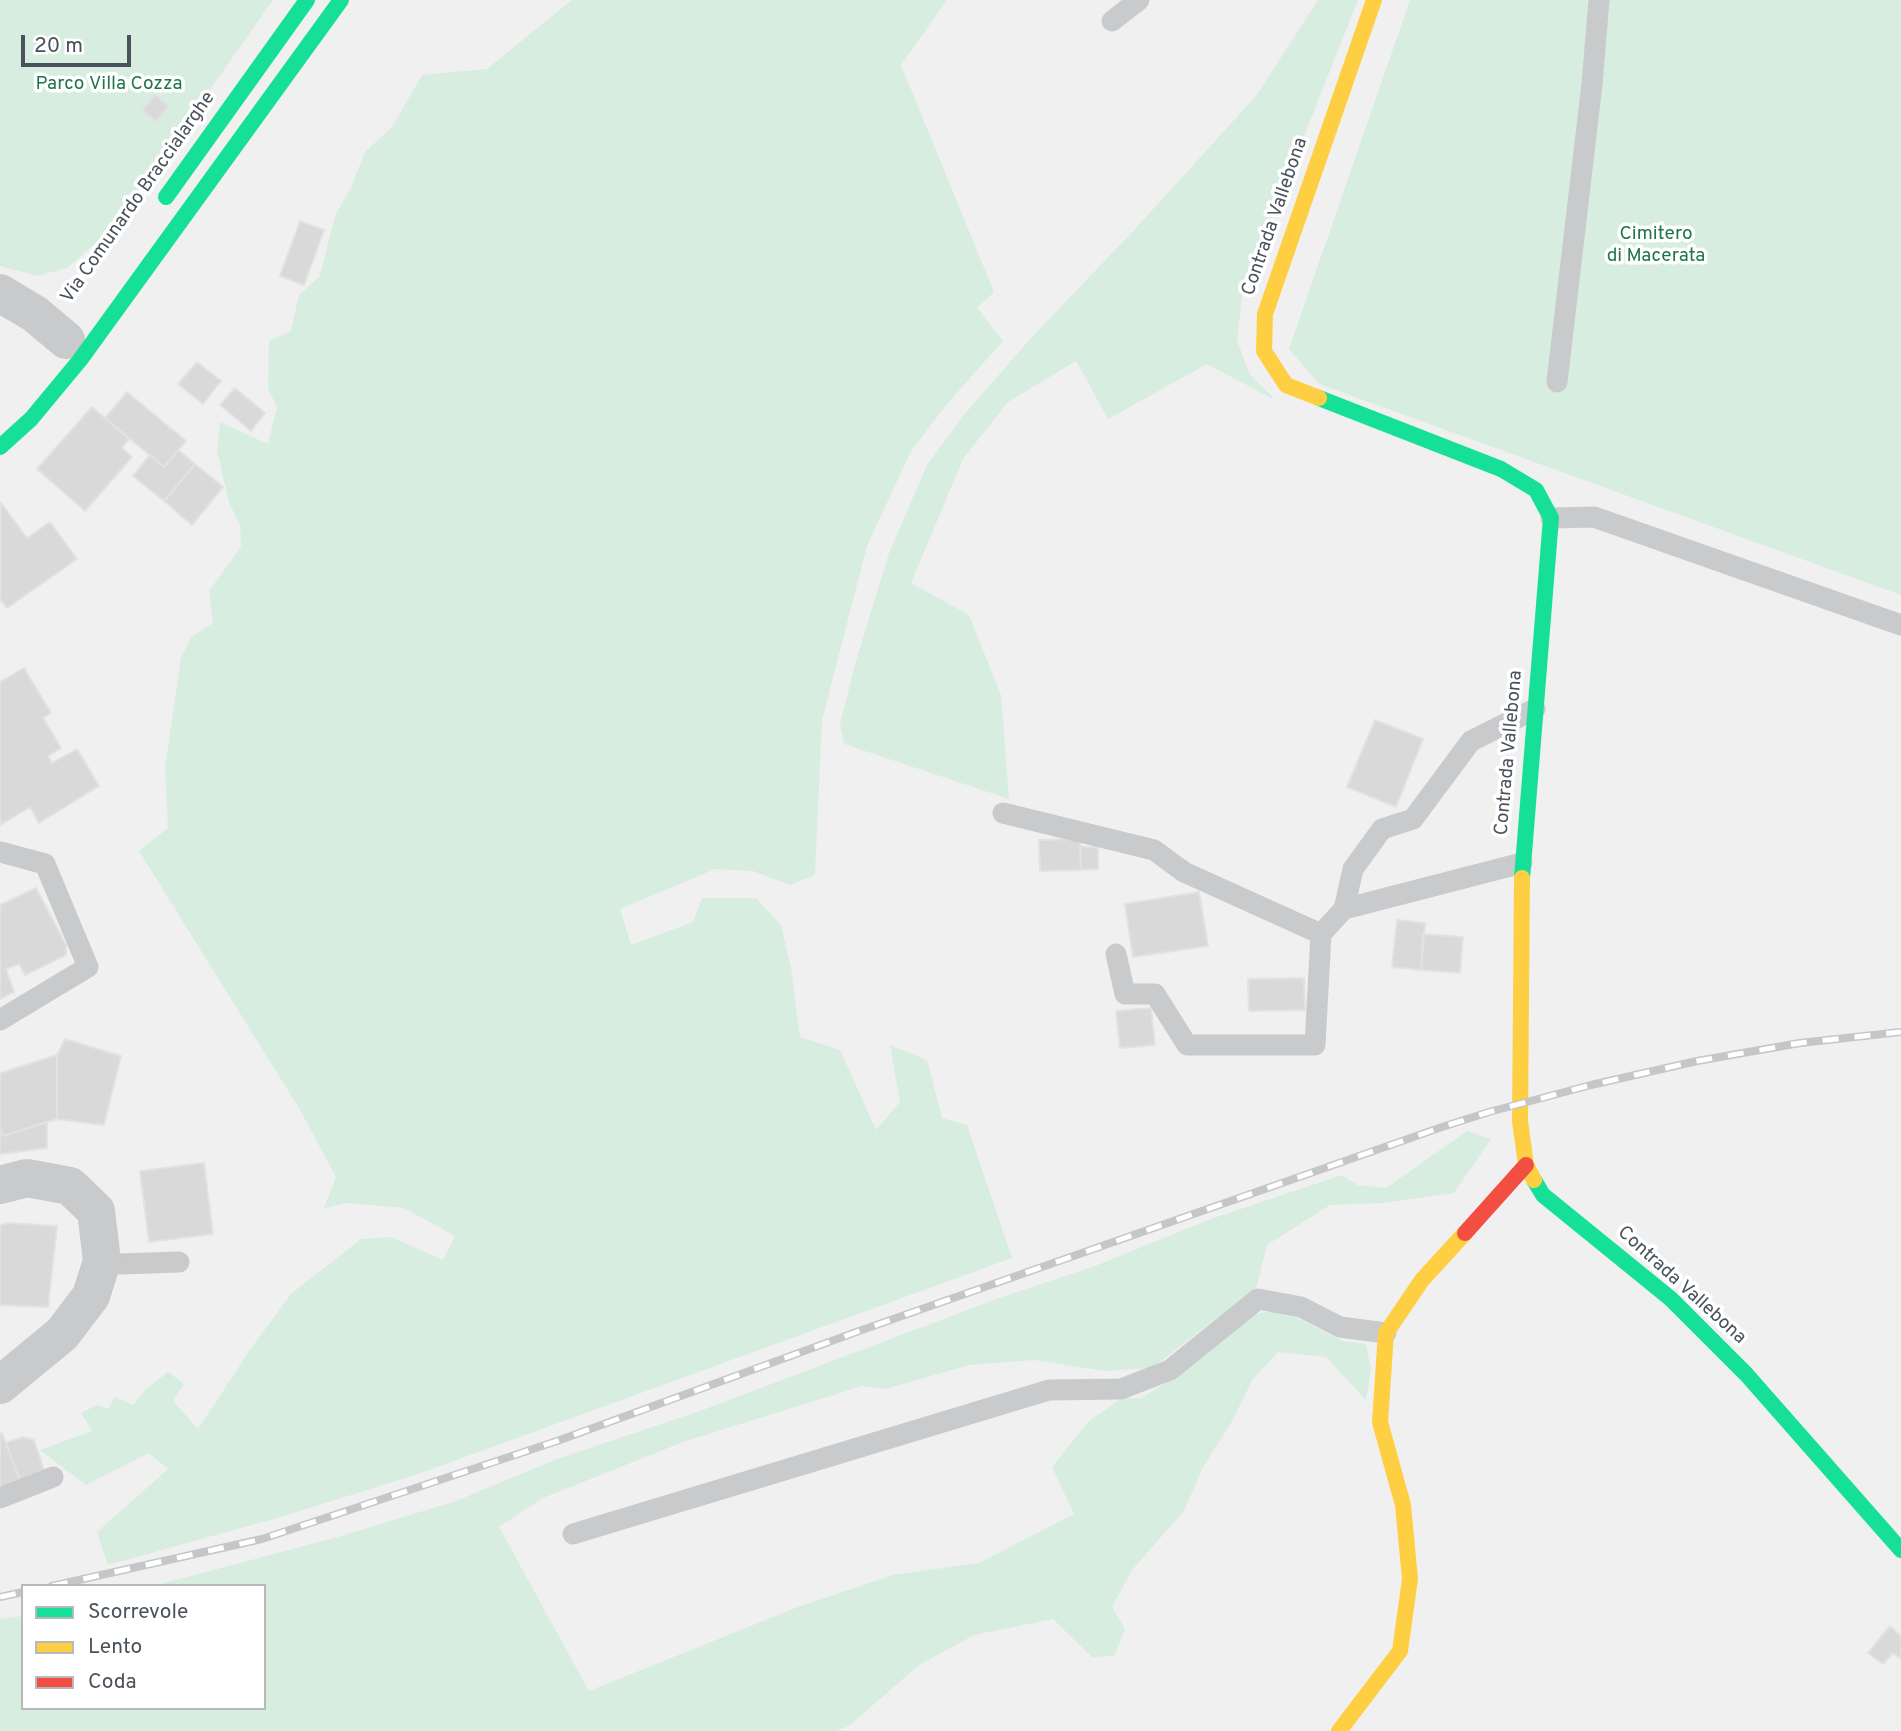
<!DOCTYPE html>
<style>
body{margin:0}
#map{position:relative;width:1901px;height:1731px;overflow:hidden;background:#f0f0f0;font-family:Overpass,sans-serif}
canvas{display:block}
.legend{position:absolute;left:21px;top:1584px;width:245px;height:126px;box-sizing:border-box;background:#fff;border:2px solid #b6babd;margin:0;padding:9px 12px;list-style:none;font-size:21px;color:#49525b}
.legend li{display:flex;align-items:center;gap:14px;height:35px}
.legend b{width:35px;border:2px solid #b6babd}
.scale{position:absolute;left:21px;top:35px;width:110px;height:32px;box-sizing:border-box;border:4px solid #49525b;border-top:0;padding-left:9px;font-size:21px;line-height:24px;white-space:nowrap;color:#49525b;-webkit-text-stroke:5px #fff;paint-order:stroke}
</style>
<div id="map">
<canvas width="1901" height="1731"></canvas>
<ul class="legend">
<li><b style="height:9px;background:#16e098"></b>Scorrevole</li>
<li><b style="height:9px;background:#ffcf43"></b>Lento</li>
<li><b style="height:9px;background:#f24e42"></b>Coda</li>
</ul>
<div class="scale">20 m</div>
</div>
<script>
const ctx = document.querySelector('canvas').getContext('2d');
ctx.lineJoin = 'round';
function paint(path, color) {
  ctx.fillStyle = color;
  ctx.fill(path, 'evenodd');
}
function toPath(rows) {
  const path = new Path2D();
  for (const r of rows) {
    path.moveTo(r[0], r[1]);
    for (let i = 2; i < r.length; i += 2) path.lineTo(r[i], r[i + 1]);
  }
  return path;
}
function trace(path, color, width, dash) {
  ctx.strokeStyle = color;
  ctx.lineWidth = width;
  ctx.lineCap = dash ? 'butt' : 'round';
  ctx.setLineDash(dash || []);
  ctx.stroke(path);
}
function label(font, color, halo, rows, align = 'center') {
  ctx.font = font + ' Overpass,sans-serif';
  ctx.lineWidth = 7;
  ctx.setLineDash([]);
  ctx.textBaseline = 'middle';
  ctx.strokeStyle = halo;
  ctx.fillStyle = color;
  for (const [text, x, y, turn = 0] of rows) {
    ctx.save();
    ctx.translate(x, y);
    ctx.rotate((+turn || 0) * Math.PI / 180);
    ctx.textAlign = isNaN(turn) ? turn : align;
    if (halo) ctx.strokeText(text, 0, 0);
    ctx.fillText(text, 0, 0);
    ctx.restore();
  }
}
paint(toPath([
 [0,0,273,0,112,229,67,268,37,276,0,266],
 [572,0,947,0,901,65,994,292,977,308,1003,341,947,404,911,451,867,546,822,720,815,875,790,885,753,871,715,869,620,909,631,945,693,922,702,898,756,898,781,925,791,968,800,1037,840,1050,876,1130,900,1102,890,1045,927,1060,942,1118,967,1125,1012,1258,418,1474,284,1516,108,1565,97,1532,168,1469,149,1453,86,1485,40,1450,92,1431,81,1413,97,1405,108,1409,115,1397,133,1405,146,1389,168,1372,184,1384,173,1401,198,1429,252,1347,291,1294,361,1239,391,1237,443,1260,455,1236,404,1208,347,1203,324,1208,336,1177,299,1108,139,851,168,828,165,767,181,658,191,637,213,623,209,591,241,547,240,525,229,503,217,450,220,422,268,444,277,407,268,389,269,341,291,331,299,295,320,276,335,216,352,185,365,152,392,127,422,75,487,69],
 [1318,0,1358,0,1243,290,1237,340,1249,373,1275,400,1207,364,1108,419,1076,361,1008,402,963,459,911,583,969,615,1001,695,1009,799,844,744,840,724,856,661,889,553,927,465,963,416,1031,338,1135,229,1256,96],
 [1410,0,1901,0,1901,595,1319,384,1289,349],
 [1467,1131,1491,1139,1454,1193,1383,1203,1330,1205,1267,1245,1256,1288,1152,1368,1105,1371,1034,1360,969,1365,885,1389,862,1386,683,1442,543,1498,499,1527,589,1691,798,1607,893,1575,979,1563,1074,1514,1052,1467,1089,1421,1122,1398,1141,1398,1174,1378,1252,1315,1271,1311,1295,1317,1343,1341,1366,1344,1371,1369,1366,1400,1326,1357,1278,1352,1253,1379,1231,1423,1203,1467,1184,1511,1132,1570,1112,1607,1125,1629,1114,1656,1092,1657,1053,1619,974,1635,919,1665,849,1726,836,1731,0,1731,0,1619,23,1616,23,1708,264,1708,264,1586,153,1586,338,1537,456,1501,557,1459,700,1411,999,1298,1095,1266,1211,1219,1342,1175,1357,1185,1386,1188]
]), '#d7ede0');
const building = toPath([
 [155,95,169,106,156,122,142,110,155,95],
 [300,221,324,230,304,285,280,276,300,221],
 [197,362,221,381,203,404,178,384,197,362],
 [235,388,265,413,251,431,220,405,235,388],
 [127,392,186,441,164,467,105,418,127,392],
 [92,407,129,439,122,448,132,457,85,511,37,469,92,407],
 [178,450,195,464,164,501,133,476,150,455,164,467,178,450],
 [195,464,223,487,192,525,164,501,195,464],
 [1,503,27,538,50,522,77,559,7,608,0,599,1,503],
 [24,668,51,713,43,718,61,748,48,756,52,763,77,749,99,786,39,823,30,807,0,825,0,682,24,668],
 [1375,720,1423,739,1396,807,1347,787,1375,720],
 [1080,839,1081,870,1040,871,1039,840,1080,839],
 [1080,847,1098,847,1098,869,1081,870,1080,847],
 [36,888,66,945,66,955,25,975,19,964,6,969,14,992,0,999,0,905,36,888],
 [1199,892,1208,946,1133,957,1125,904,1199,892],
 [1397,920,1425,923,1421,970,1392,967,1397,920],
 [1423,934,1463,937,1460,973,1421,970,1423,934],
 [1304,978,1305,1010,1249,1011,1248,979,1304,978],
 [1151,1008,1155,1045,1120,1048,1116,1011,1151,1008],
 [65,1039,121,1056,104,1125,57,1119,57,1055,65,1039],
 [57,1055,57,1119,3,1136,0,1128,0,1073,57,1055],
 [47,1122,47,1148,0,1154,0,1128,3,1136,47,1122],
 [204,1163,213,1234,149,1242,140,1171,204,1163],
 [8,1223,57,1226,48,1307,0,1305,0,1225,8,1223],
 [2,1433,20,1481,0,1488,0,1434,2,1433],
 [23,1437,34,1440,44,1470,20,1481,6,1443,23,1437],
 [1890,1626,1901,1636,1901,1659,1893,1653,1883,1664,1868,1653,1890,1626]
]);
paint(building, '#d9d9da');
trace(building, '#e2e2e3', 2);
trace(toPath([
 [1112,21,1139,0],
 [1557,382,1592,84,1599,0],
 [1551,518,1594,517,1901,625],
 [1003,813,1154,850,1184,872,1321,934],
 [0,852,45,864,88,967,0,1020],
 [1344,909,1353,869,1382,829,1413,819,1471,741,1535,709],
 [1116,954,1125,994,1155,994,1187,1045,1315,1045,1321,934,1344,909,1522,863],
 [102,1261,120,1264,179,1262],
 [0,1498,53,1477],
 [573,1534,1049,1390,1121,1389,1170,1370,1258,1299,1301,1307,1340,1327,1386,1333]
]), '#c8cacc', 21);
trace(toPath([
 [0,293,35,314,66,340],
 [0,1185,27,1178,70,1186,96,1211,102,1261,91,1296,62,1334,0,1385]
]), '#c8cacc', 38);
trace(toPath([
 [166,197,307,0],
 [1319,398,1501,469,1536,490,1551,518,1522,878],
 [0,447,31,419,80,360,341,0],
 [1534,1180,1543,1195,1671,1299,1746,1374,1901,1550]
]), '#16e098', 16);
trace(toPath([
 [1319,398,1286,385,1264,351,1265,314,1374,0],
 [1522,878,1520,1121,1526,1165,1534,1180],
 [1339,1731,1400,1651,1410,1579,1403,1505,1380,1422,1386,1333,1422,1280,1465,1233]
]), '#ffcf43', 16);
trace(toPath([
 [1465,1233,1526,1165]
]), '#f24e42', 16);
const rail = toPath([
 [52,1586,262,1539,560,1440,859,1331,1442,1127,1489,1112,1591,1085,1697,1061,1800,1043,1901,1032],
 [0,1597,23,1592]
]);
trace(rail, '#c4c6c7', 8);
trace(rail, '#fff', 5, [16]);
label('19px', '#20754b', '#fff', [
 ["Parco Villa Cozza",109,85],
 ["Cimitero",1656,235],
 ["di Macerata",1656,257]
]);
label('19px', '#49525b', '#fff', [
 ["Via Comunardo Braccialarghe",139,198,-55],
 ["Contrada Vallebona",1276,217,-71],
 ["Contrada Vallebona",1510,753,-85],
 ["Contrada Vallebona",1681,1286,42]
]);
</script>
